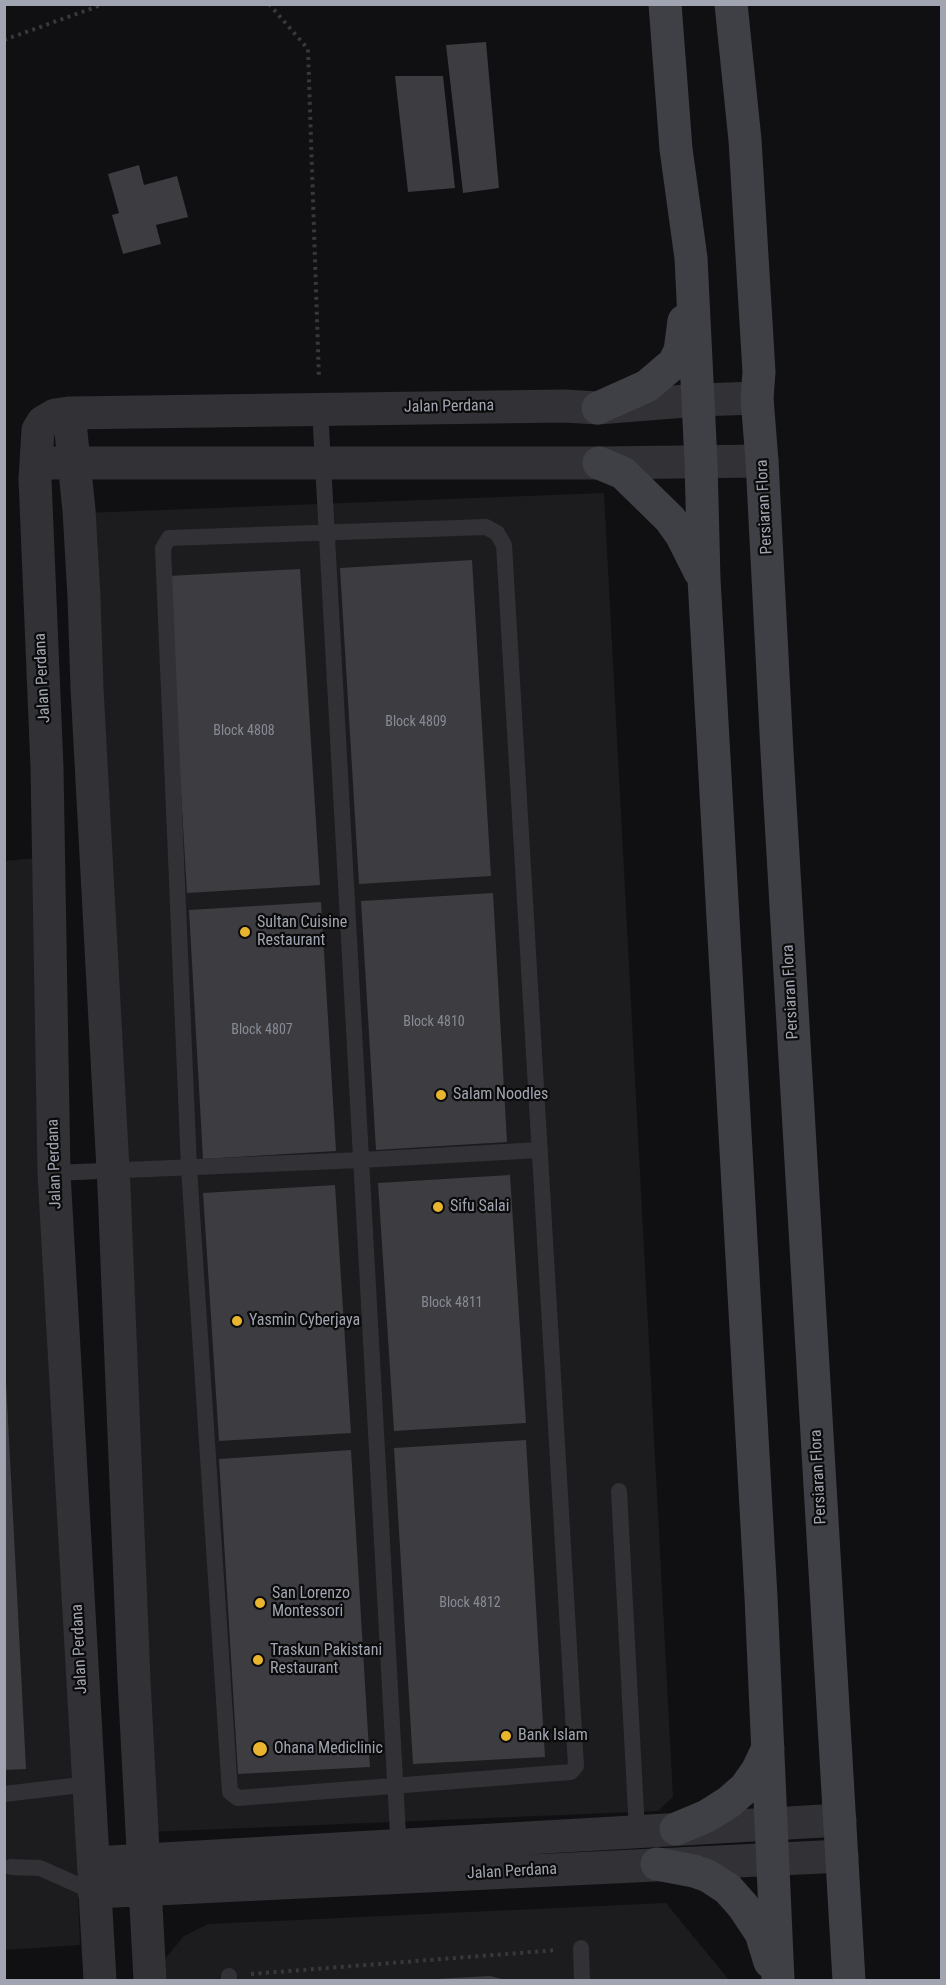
<!DOCTYPE html>
<style>
body{margin:0}
#map{position:relative;width:946px;height:1985px;overflow:hidden;background:#100f11;font-family:"Roboto Condensed",sans-serif}
canvas{display:block}
.frame{position:absolute;inset:0;border:6px solid #a1a5b1;pointer-events:none}
</style>
<div id="map">
<canvas width="946" height="1985"></canvas>
<div class="frame"></div>
</div>
<script>
const ctx = document.querySelector('canvas').getContext('2d');
ctx.lineJoin = 'round';
function paint(path, color) {
  ctx.fillStyle = color;
  ctx.fill(path, 'evenodd');
}
function toPath(rows) {
  const path = new Path2D();
  for (const r of rows) {
    path.moveTo(r[0], r[1]);
    for (let i = 2; i < r.length; i += 2) path.lineTo(r[i], r[i + 1]);
  }
  return path;
}
function trace(path, color, width, dash) {
  ctx.strokeStyle = color;
  ctx.lineWidth = width;
  ctx.lineCap = dash ? 'butt' : 'round';
  ctx.setLineDash(dash || []);
  ctx.stroke(path);
}
function label(font, color, halo, rows, align = 'center') {
  ctx.font = font + ' "Roboto Condensed",sans-serif';
  ctx.lineWidth = 4.5;
  ctx.setLineDash([]);
  ctx.textBaseline = 'middle';
  ctx.strokeStyle = halo;
  ctx.fillStyle = color;
  for (const [text, x, y, turn = 0] of rows) {
    ctx.save();
    ctx.translate(x, y);
    ctx.rotate((+turn || 0) * Math.PI / 180);
    ctx.textAlign = isNaN(turn) ? turn : align;
    if (halo) ctx.strokeText(text, 0, 0);
    ctx.fillText(text, 0, 0);
    ctx.restore();
  }
}
paint(toPath([
 [604,493,673,1797,658,1811,149,1832,85,513],
 [37,858,80,1945,5,1950,4,861],
 [666,1903,729,1980,165,1980,163,1961,184,1936,208,1924]
]), '#1c1c1e');
paint(toPath([
 [486,42,499,188,463,193,446,45],
 [395,76,443,76,455,188,408,192],
 [139,165,144,185,177,176,188,217,156,225,161,244,123,254,112,215,119,213,108,174],
 [472,560,491,876,359,884,340,568],
 [300,569,320,885,187,893,168,576],
 [493,893,507,1142,376,1150,361,901],
 [321,902,336,1151,203,1159,189,910],
 [510,1175,526,1423,394,1431,378,1183],
 [335,1185,351,1433,219,1441,203,1193],
 [4,1381,6,1381,26,1769,4,1770],
 [526,1440,545,1757,413,1764,394,1448],
 [351,1450,370,1767,238,1774,219,1459],
 [490,1976,506,1980,435,1980,435,1979]
]), '#3c3c41');
trace(toPath([
 [269,4,308,49,319,379],
 [4,40,104,4],
 [251,1974,557,1950]
]), '#37383d', 4, [3, 4.5]);
trace(toPath([
 [320,409,399,1852],
 [486,527,497,533,504,545,576,1766,571,1772,238,1798,230,1792,189,1168,163,548,169,538,486,527],
 [54,1173,361,1160,540,1150],
 [619,1491,637,1831],
 [4,1794,89,1784],
 [11,1867,40,1868,94,1892],
 [581,1948,582,1980],
 [229,1976,229,1980]
]), '#313136', 16);
trace(toPath([
 [69,413,79,510,84,597,87,688,114,1188,134,1680,150,1980],
 [53,463,599,463,762,461],
 [94,1863,840,1820],
 [94,1892,842,1856],
 [100,1980,54,1173,47,767,35,479,38,430,43,422,55,415,69,413,565,406,598,408,698,400,757,398]
]), '#313136', 33);
trace(toPath([
 [665,4,676,149,691,258,701,462,704,579,761,1597,778,1980],
 [731,4,745,140,759,372,757,398,762,461,777,752,849,1980],
 [598,408,647,386,674,363,680,351,684,321],
 [599,463,623,473,670,519,682,536,700,572],
 [676,1829,707,1816,729,1802,745,1788,757,1771,768,1748],
 [657,1864,694,1871,708,1876,728,1889,743,1906,761,1933,770,1962]
]), '#3f4045', 33);
for (const [x, y, r, color] of [
 [245,932,6,"#eab52e"],
 [441,1095,6,"#eab52e"],
 [438,1207,6,"#eab52e"],
 [237,1321,6,"#eab52e"],
 [260,1603,6,"#eab52e"],
 [258,1660,6,"#eab52e"],
 [506,1736,6,"#eab52e"],
 [260,1749,8,"#eab52e"]
]) {
  const dot = new Path2D();
  dot.arc(x, y, r, 0, 2 * Math.PI);
  ctx.fillStyle = color;
  ctx.fill(dot);
  trace(dot, '#0b0b0c', 2);
}
label('14px', '#888b95', null, [
 ["Block 4809",416,722],
 ["Block 4808",244,731],
 ["Block 4810",434,1022],
 ["Block 4807",262,1030],
 ["Block 4811",452,1303],
 ["Block 4812",470,1603]
]);
label('16px', '#a1a5b1', '#0b0b0c', [
 ["Jalan Perdana",449,407,-1],
 ["Persiaran Flora",765,507,-93],
 ["Jalan Perdana",43,678,-93],
 ["Persiaran Flora",791,992,-93],
 ["Jalan Perdana",55,1164,-92],
 ["Persiaran Flora",819,1477,-93],
 ["Jalan Perdana",80,1649,-93],
 ["Jalan Perdana",512,1872,-3]
]);
label('16px', '#a1a5b1', '#0b0b0c', [
 ["Sultan Cuisine",257,923],
 ["Restaurant",257,941],
 ["Salam Noodles",453,1095],
 ["Sifu Salai",450,1207],
 ["Yasmin Cyberjaya",249,1321],
 ["San Lorenzo",272,1594],
 ["Montessori",272,1612],
 ["Traskun Pakistani",270,1651],
 ["Restaurant",270,1669],
 ["Bank Islam",518,1736],
 ["Ohana Mediclinic",274,1749]
], 'left');
</script>
